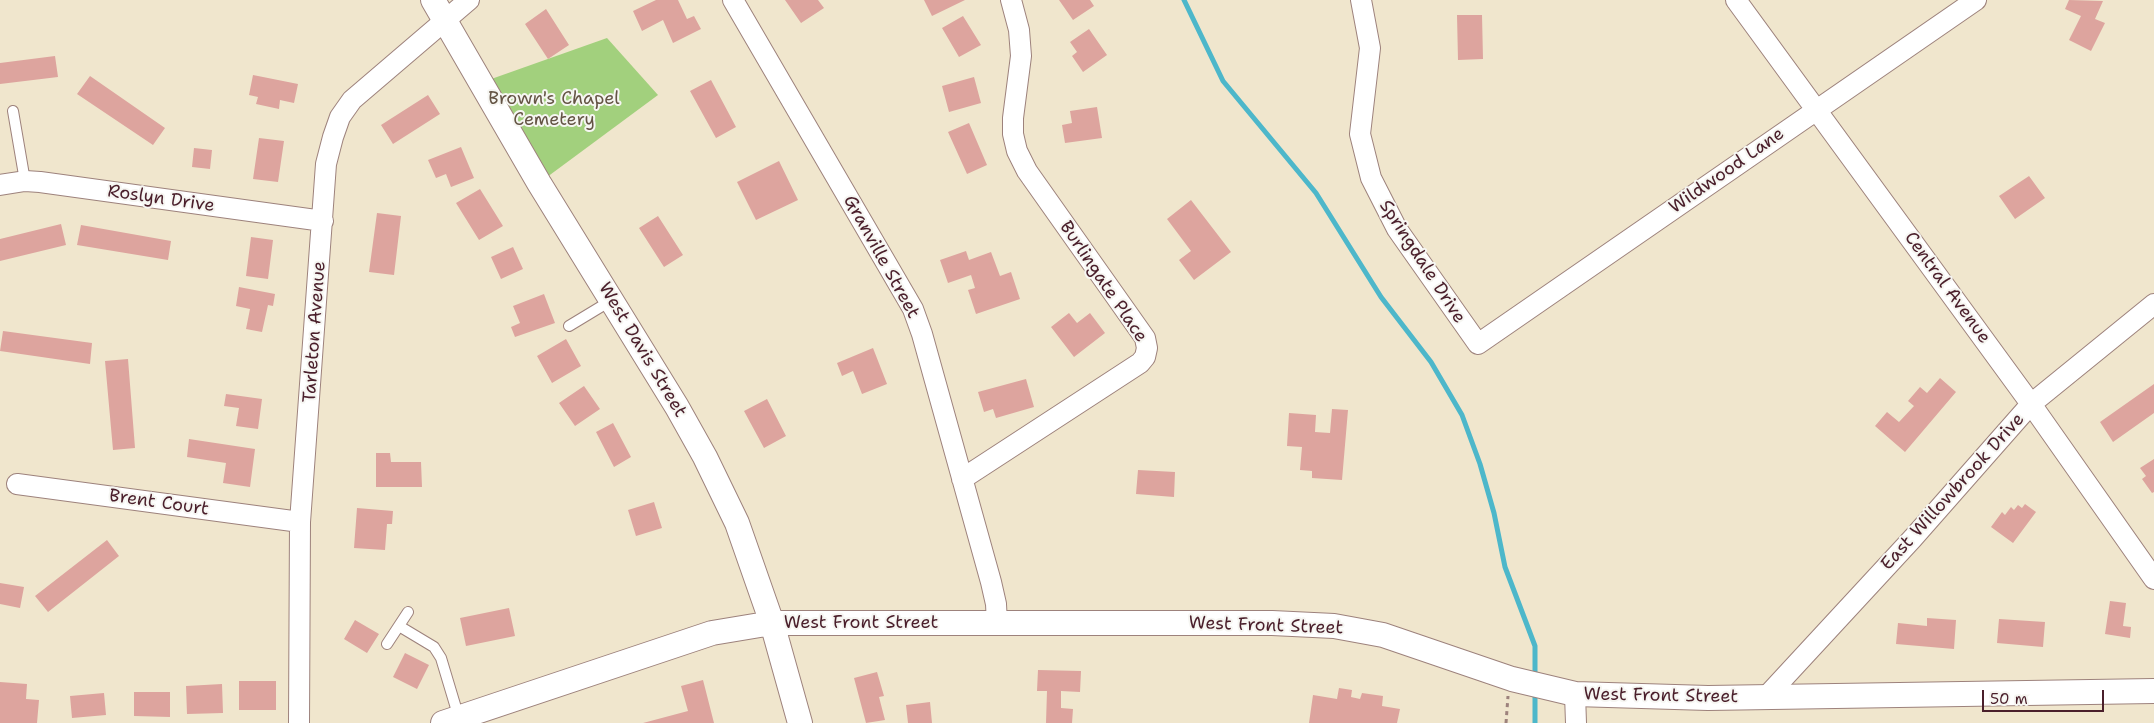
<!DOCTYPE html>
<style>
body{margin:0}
#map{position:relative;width:2154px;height:723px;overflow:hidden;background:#f0e6cd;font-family:"Shantell Sans",sans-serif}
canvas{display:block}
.scale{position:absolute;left:1982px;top:690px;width:122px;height:22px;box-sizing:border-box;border:2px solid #4a1f2b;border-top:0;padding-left:6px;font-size:15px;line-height:18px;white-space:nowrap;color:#4a1f2b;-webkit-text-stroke:4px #f6f6f2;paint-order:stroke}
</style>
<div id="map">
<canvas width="2154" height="723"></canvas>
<div class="scale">50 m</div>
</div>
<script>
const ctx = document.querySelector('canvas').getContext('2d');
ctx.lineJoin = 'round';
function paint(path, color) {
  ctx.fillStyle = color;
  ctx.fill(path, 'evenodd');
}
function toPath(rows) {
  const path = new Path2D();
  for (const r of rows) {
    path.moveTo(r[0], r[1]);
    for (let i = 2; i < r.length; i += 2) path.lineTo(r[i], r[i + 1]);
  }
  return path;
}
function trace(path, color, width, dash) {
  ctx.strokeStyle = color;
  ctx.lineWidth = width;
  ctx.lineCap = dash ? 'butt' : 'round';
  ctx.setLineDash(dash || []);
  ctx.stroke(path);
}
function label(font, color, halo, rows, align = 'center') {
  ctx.font = font + ' "Shantell Sans",sans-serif';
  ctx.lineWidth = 4;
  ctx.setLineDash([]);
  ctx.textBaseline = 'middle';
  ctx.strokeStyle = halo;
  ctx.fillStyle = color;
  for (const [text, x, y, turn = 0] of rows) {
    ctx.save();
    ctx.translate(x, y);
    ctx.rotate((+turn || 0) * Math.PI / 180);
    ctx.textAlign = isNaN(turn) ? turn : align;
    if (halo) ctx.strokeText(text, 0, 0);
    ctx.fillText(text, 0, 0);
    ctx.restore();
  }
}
paint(toPath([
 [607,38,658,95,539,183,480,83]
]), '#a2d07d');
trace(toPath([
 [1184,0,1223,81,1316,193,1381,297,1431,362,1462,415,1480,464,1494,513,1505,567,1535,646,1535,679],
 [1535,692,1535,723]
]), '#4db7ca', 5);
paint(toPath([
 [656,0,678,0,687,19,694,16,701,29,673,43,663,20,642,31,633,11],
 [785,0,818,0,824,8,801,23],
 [924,0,965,0,932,16],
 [1059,0,1090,0,1094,6,1073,20],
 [2069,0,2103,1,2095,19,2105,23,2091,51,2069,40,2081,16,2065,9],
 [546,9,569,45,548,59,525,24],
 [1457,15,1482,15,1483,59,1458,60],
 [963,16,981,45,959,57,942,28],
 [1089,29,1107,55,1083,72,1072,56,1077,52,1070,42],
 [55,56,58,77,0,84,0,63],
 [253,75,298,84,294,103,280,100,279,109,256,104,258,97,249,95],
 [90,76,165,128,153,145,77,94],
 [974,77,981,103,949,112,942,86],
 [711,80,736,127,716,138,690,91],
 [428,95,440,114,393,144,381,125],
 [1097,107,1102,138,1065,143,1062,125,1072,123,1070,111],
 [969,123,987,165,967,174,948,132],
 [259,138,284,141,278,182,253,179],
 [461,147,474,178,451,187,446,174,436,178,428,160],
 [194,148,212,150,210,169,192,167],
 [779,161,798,200,756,220,737,182],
 [2029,176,2045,198,2015,219,1999,196],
 [480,189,503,226,479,240,456,203],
 [1191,200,1231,252,1194,280,1179,260,1191,251,1167,219],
 [377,213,401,216,394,275,369,272],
 [658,216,683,255,664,267,639,228],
 [61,224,66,245,0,261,0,239],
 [81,225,171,241,168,260,77,245],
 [251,237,273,240,268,279,246,276],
 [513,247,523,269,501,279,491,257],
 [966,251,969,260,991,252,1000,276,1011,272,1020,299,976,314,968,290,975,288,971,275,948,283,940,260],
 [239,287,275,294,273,306,268,305,262,332,246,329,250,309,236,306],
 [544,294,555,323,515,337,511,327,520,323,513,306],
 [1069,313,1077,323,1090,313,1105,333,1074,357,1051,327],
 [3,331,92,343,90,364,0,351],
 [566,339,581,366,552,383,537,356],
 [873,348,887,384,862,394,853,371,842,376,837,363],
 [128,359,135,448,113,450,105,361],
 [1940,378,1956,392,1905,452,1875,426,1887,412,1899,422,1914,406,1908,401,1920,387,1927,393],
 [1026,379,1034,407,996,418,993,409,984,412,978,392],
 [2154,384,2154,413,2113,442,2100,422],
 [584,386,600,409,575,426,559,403],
 [226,394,262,399,258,429,236,426,239,408,224,406],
 [767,399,786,436,764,448,744,411],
 [1332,409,1348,410,1342,480,1312,478,1312,471,1300,470,1302,447,1287,446,1289,413,1316,415,1315,432,1330,433],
 [613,423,631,457,614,467,596,432],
 [189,439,255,449,250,487,223,483,226,463,187,457],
 [376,453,390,453,391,462,421,462,422,487,376,487],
 [2154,459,2154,492,2152,493,2142,479,2146,476,2140,468],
 [1138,470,1175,472,1174,497,1136,494],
 [654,502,662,528,636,536,628,510],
 [2025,504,2036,512,2013,543,1991,527,2002,512,2005,515,2011,507,2014,510,2018,505,2022,508],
 [357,508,393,511,392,524,387,524,385,550,354,548],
 [107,540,119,556,48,612,35,596],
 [0,583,24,587,20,608,0,604],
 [2110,601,2126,603,2123,626,2131,627,2130,638,2105,634],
 [509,608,515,636,466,646,460,618],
 [1927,618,1956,620,1954,649,1896,644,1898,623,1927,626],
 [1999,619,2045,622,2043,647,1997,643],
 [355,620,379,634,367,653,344,639],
 [405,653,429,665,417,689,393,677],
 [1038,670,1081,671,1080,692,1061,691,1061,708,1073,709,1072,723,1046,723,1047,691,1037,691],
 [877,672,884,696,879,697,885,720,866,723,854,678],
 [703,680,714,723,643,723,688,711,681,686],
 [239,681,276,681,276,710,239,710],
 [0,682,27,684,26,699,39,700,37,723,0,723],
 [222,684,223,713,187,714,186,686],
 [1339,688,1352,690,1351,697,1360,699,1362,693,1383,696,1382,706,1400,709,1397,723,1309,723,1313,695,1337,699],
 [134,692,170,692,170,717,134,716],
 [104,693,106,715,72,718,70,696],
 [930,702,932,723,908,723,906,705]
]), '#dda49e');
const service = toPath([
 [13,111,25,181],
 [569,326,612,300],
 [399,626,434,647,441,658,459,718],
 [387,644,408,612]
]);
const minor = toPath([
 [733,0,913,309,922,334,991,582,996,604,997,624],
 [1361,0,1370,48,1360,134,1371,178,1397,229,1478,344,1976,0],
 [1736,0,2031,404,2154,579],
 [0,185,25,181,40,182,323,221],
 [962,479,1140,363,1145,357,1147,348,1145,338,1027,171,1017,151,1013,134,1013,118,1021,56,1019,30,1011,0],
 [17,484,300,522],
 [1575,694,1576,723],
 [1766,697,1913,538,2031,404,2154,304],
 [299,723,300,522,326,164,333,137,340,117,352,100,469,0]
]);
const tertiary = toPath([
 [433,0,539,183,677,407,705,457,737,523,772,623,800,723],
 [443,723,712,633,772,623,1272,623,1334,626,1383,635,1512,679,1575,694,1708,698,2154,691]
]);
trace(service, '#9d827c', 12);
trace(minor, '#9d827c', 22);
trace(tertiary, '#9d827c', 26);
trace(toPath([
 [1506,723,1508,696]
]), '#9d827c', 3, [4, 4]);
trace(service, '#fff', 10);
trace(minor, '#fff', 20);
trace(tertiary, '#fff', 24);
label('18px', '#645444', '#f6f6f2', [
 ["Brown's Chapel",554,99],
 ["Cemetery",554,120]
]);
label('18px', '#4a1f2b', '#f6f6f2', [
 ["Wildwood Lane",1727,171,-35],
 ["Roslyn Drive",161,199,8],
 ["Granville Street",881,257,61],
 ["Springdale Drive",1422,262,57],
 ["Burlingate Place",1103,282,56],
 ["Central Avenue",1947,288,54],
 ["Tarleton Avenue",315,332,-86],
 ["West Davis Street",642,350,59],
 ["East Willowbrook Drive",1953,492,-48],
 ["Brent Court",159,503,8],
 ["West Front Street",861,623],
 ["West Front Street",1266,626,2],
 ["West Front Street",1661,696,1]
]);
</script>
